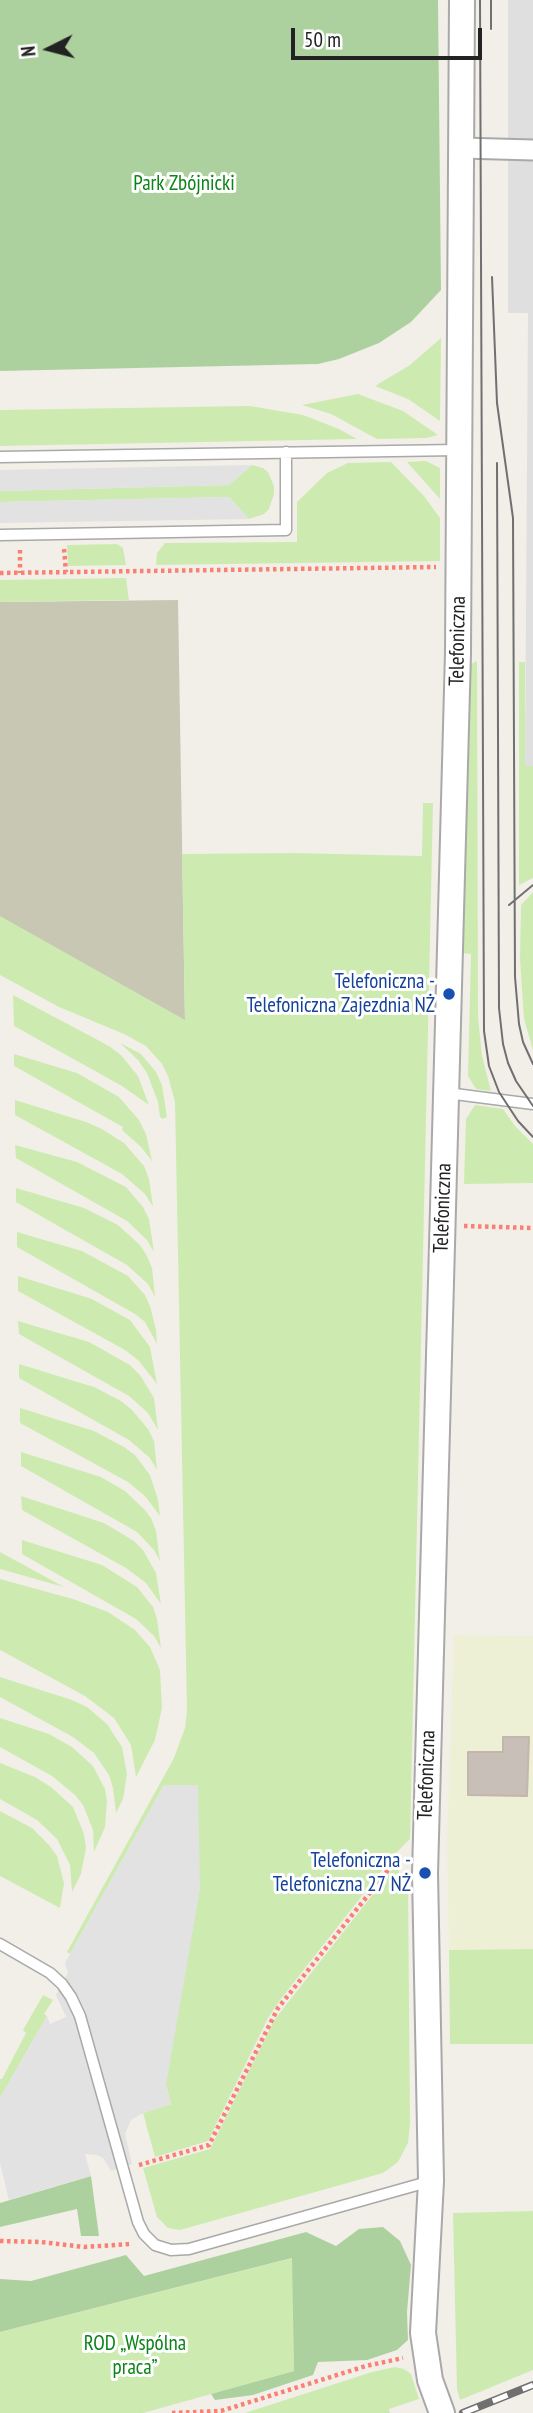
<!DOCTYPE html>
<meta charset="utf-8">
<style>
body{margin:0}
#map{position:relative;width:533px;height:2413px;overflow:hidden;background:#f2efe9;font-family:"PT Sans Narrow",sans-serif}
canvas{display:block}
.north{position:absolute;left:14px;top:14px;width:70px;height:70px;-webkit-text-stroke:5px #fff;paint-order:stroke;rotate:264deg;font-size:19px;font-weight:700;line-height:28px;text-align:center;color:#222}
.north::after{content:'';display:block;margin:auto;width:24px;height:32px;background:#222;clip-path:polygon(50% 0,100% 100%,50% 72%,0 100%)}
.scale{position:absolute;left:291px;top:28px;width:191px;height:32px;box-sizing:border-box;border:4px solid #222;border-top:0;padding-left:9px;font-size:21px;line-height:24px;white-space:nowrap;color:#222;-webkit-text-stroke:5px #fff;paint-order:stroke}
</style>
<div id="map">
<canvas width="533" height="2413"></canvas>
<div class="north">N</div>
<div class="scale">50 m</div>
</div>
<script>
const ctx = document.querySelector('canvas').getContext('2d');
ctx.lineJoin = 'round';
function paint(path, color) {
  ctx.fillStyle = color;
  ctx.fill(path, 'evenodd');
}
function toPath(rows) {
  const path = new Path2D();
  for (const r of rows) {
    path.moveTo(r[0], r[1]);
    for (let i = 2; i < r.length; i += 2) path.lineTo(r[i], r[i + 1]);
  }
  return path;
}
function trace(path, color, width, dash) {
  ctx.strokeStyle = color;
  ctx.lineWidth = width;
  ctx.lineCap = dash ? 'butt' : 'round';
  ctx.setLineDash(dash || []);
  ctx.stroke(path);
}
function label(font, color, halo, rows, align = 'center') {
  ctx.font = font + ' "PT Sans Narrow",sans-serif';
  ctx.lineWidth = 6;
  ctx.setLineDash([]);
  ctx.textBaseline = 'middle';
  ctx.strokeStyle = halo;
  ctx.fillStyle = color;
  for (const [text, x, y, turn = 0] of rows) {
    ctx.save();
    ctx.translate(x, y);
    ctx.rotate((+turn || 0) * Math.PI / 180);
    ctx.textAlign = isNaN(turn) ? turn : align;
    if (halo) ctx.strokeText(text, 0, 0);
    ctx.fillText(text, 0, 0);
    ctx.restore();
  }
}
paint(toPath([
 [508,0,533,0,533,766,525,766,528,313,508,313]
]), '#e0dfdf');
paint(toPath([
 [178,600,185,1020,150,1037,0,965,0,602]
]), '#c7c7b4');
paint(toPath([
 [454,1635,533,1636,533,1949,449,1950,447,1845]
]), '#eef0d5');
paint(toPath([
 [441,338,440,421,408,399,375,386,410,365],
 [358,394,403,411,438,435,426,438,377,439,331,414,302,405],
 [250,406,303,415,339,429,357,439,0,446,0,410],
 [426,461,440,468,440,499,407,462],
 [391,462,424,496,440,518,440,561,156,565,157,553,165,543,297,542,297,502,327,473,348,463],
 [252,465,263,468,268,472,274,486,274,494,269,509,264,514,249,519,229,497,0,502,0,491,229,485],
 [117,544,123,548,126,565,68,566,67,545],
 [126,578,129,600,0,602,0,580],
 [477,661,478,1017,482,1056,491,1091,476,1089,468,1076,471,954,462,953,471,664],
 [519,662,525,662,525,766,533,766,533,878,519,885],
 [423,803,433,803,410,1839,394,1855,280,2000,268,2018,208,2141,155,2157,143,2113,171,2104,166,2085,164,1785,70,1954,67,1952,174,1758,185,1728,187,1710,175,1102,168,1076,162,1064,146,1046,124,1034,59,1007,0,975,0,916,185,1020,182,854,295,853,422,856],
 [533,892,533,1050,524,1019,520,960,521,905],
 [13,995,109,1046,121,1055,138,1076,149,1105,122,1086,14,1026],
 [120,1043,141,1054,156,1072,162,1085,167,1117,163,1119,160,1117,158,1102,147,1073,138,1060],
 [14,1054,77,1073,119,1097,139,1120,146,1134,152,1161,141,1147,122,1130,123,1127,14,1066],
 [15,1100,86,1122,102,1129,124,1143,144,1166,149,1179,153,1207,145,1194,122,1174,15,1115],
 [475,1105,503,1109,515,1126,533,1144,533,1183,464,1184,466,1119],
 [15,1145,77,1162,126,1187,143,1207,149,1219,154,1252,147,1240,127,1221,16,1158],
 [16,1188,84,1208,118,1225,140,1245,147,1256,152,1268,155,1297,148,1284,127,1265,16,1202],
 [17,1232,82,1251,128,1276,145,1295,150,1306,156,1330,157,1344,145,1322,135,1314,17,1247],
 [18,1276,92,1299,130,1320,150,1347,157,1384,139,1361,125,1350,18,1291],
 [18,1321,89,1342,130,1365,140,1375,154,1398,158,1430,148,1413,129,1396,19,1334],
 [19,1364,94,1387,121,1401,132,1410,148,1429,154,1441,157,1470,150,1458,129,1440,19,1378],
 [20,1408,94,1431,124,1447,135,1455,150,1475,158,1500,160,1516,145,1496,128,1482,20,1423],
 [21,1452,101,1477,125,1491,144,1509,151,1518,156,1531,160,1561,154,1550,137,1532,21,1466],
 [21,1496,104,1523,134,1541,143,1550,156,1573,161,1604,146,1583,126,1568,22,1510],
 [22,1540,102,1565,137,1587,153,1607,157,1619,161,1648,154,1636,136,1619,22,1554],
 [0,1552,22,1564,64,1587,0,1569],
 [0,1579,73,1599,108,1612,135,1630,150,1647,160,1670,162,1708,155,1740,136,1777,131,1745,114,1718,85,1696,0,1650],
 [0,1677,72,1700,87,1707,107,1724,122,1747,127,1774,123,1799,116,1813,113,1788,109,1775,94,1753,73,1737,0,1697],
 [0,1718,49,1734,72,1747,93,1766,105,1789,107,1801,105,1827,94,1852,93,1830,83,1805,75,1795,52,1776,0,1747],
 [0,1763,35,1777,51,1787,73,1807,84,1834,86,1848,81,1874,72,1892,70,1865,57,1839,37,1820,0,1799],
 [0,1811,32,1828,49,1845,57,1856,64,1883,60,1908,0,1876],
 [399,1861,399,1883,408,1884,410,2123,408,2143,398,2162,383,2173,180,2230,168,2228,157,2217,143,2168,210,2149,275,2019],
 [533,1949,533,2044,450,2044,449,1950],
 [43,1995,53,2000,44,2014,47,2016,0,2098,0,2079,2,2079,26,2033,23,2030],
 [533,2211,533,2370,460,2400,457,2389,453,2213],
 [293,2258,294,2371,143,2413,0,2413,0,2332],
 [395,2367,404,2369,411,2374,419,2399,389,2409,390,2413,245,2413,372,2372]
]), '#cdebb0');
paint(toPath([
 [0,0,438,0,441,290,411,322,379,343,339,359,318,364,0,371],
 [91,2176,99,2236,81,2236,77,2209,0,2227,0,2203],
 [383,2227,400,2241,411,2265,407,2312,408,2340,397,2350,367,2360,318,2362,313,2375,253,2395,215,2400,211,2394,294,2371,292,2258,0,2332,0,2279,31,2281,126,2255,144,2276,306,2232,336,2246,359,2229]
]), '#add19e');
paint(toPath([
 [252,465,229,485,0,491,0,470],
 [229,497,249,519,0,523,0,502],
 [164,1785,198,1785,200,1889,166,2085,171,2104,143,2113,131,2120,125,2134,132,2164,111,2171,103,2158,97,2155,85,2154,91,2176,9,2200,0,2163,0,2098,47,2016,50,2024,66,2017,56,1995,68,1973,65,1963]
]), '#e2e2e2');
const building = toPath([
 [503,1737,529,1737,527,1796,468,1795,468,1752,503,1752,503,1737]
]);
paint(building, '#c7bfb8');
trace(building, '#c4b6ab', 2);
const service = toPath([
 [0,457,458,450],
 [0,535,286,530,286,452],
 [447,1093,533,1104],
 [0,1944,50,1973,62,1984,71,1997,80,2016,138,2222,144,2234,155,2245,171,2250,189,2249,431,2181]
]);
const minor = toPath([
 [462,148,533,150]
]);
const tertiary = toPath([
 [442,2413,430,2380,423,2333,431,2181,425,1873,458,653,462,0]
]);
trace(service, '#a9a9a9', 13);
trace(minor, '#a9a9a9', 23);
trace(tertiary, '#a9a9a9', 28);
trace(toPath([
 [64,549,66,572],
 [20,550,20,573],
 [0,573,436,567],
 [464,1226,533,1228],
 [139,2165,209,2145,278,2008,400,1855],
 [0,2241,41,2242,84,2247,131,2244],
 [172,2413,221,2411,366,2366,403,2358]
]), '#fa8072', 4.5, [3.5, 3.5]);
trace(service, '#fff', 10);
trace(minor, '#fff', 19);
trace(tertiary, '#fff', 24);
trace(toPath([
 [480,0,484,1031,489,1066,499,1092,518,1121,533,1137],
 [491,0,491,29],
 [492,277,497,403,513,518,515,977,519,1024,523,1042,533,1064],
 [497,463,499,1008,503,1044,508,1063,516,1081,533,1106],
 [509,905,533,885]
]), '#707070', 2);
const rail = toPath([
 [463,2413,533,2385]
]);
trace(rail, '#707070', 8);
trace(rail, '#fff', 5, [16]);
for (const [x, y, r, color] of [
 [449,994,7,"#1a4fb4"],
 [425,1873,7,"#1a4fb4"]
]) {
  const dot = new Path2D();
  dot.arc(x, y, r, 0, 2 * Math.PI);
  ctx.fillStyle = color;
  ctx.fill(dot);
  trace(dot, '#fff', 2.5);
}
label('21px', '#0c8416', '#fff', [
 ["Park Zbójnicki",184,184],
 ["ROD „Wspólna",135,2344],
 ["praca”",135,2368]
]);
label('21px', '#222', '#fff', [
 ["Telefoniczna",458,641,-89],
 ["Telefoniczna",443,1208,-88],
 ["Telefoniczna",427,1775,-88]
]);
label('21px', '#164399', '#fff', [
 ["Telefoniczna -",435,982],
 ["Telefoniczna Zajezdnia NŻ",435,1006],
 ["Telefoniczna -",411,1861],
 ["Telefoniczna 27 NŻ",411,1885]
], 'right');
</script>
